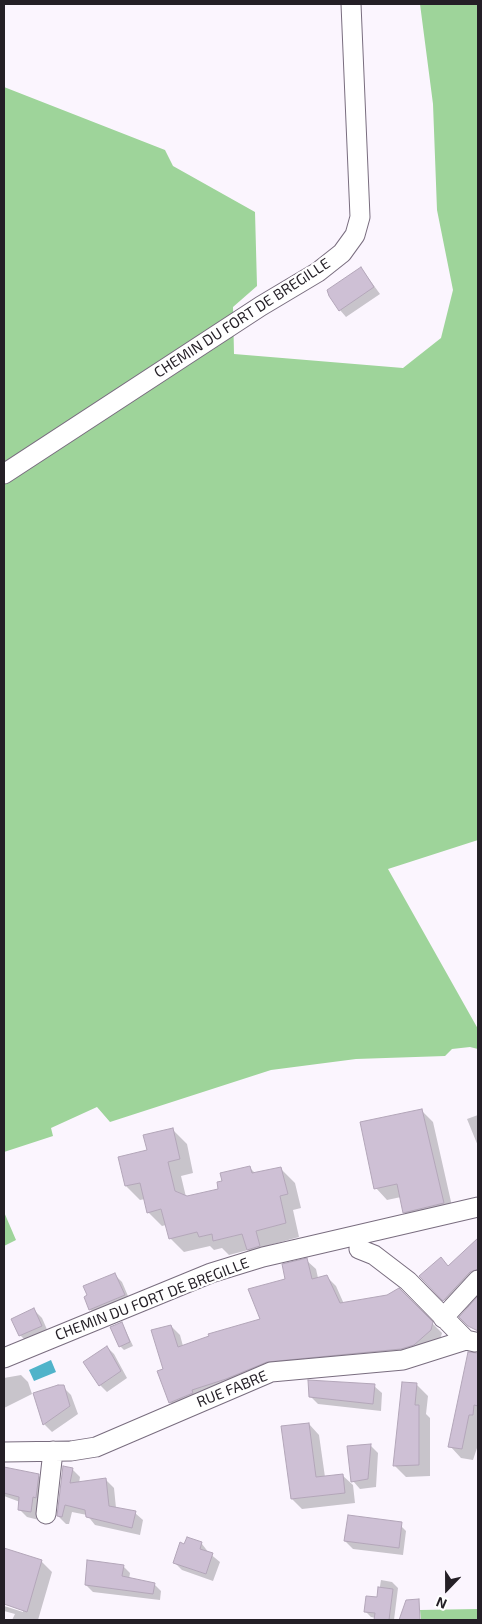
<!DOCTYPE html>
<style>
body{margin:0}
#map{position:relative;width:482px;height:1624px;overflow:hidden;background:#fbf5fe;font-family:"Exo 2",sans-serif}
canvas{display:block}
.frame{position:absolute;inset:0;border:5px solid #241f26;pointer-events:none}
.north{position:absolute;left:422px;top:1564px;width:50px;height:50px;-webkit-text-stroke:4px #fff;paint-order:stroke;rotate:202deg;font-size:14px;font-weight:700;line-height:20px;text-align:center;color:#241f26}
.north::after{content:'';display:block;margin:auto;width:18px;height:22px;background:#241f26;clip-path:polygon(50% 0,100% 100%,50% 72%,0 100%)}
</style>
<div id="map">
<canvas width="482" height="1624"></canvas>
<div class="frame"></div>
<div class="north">N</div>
</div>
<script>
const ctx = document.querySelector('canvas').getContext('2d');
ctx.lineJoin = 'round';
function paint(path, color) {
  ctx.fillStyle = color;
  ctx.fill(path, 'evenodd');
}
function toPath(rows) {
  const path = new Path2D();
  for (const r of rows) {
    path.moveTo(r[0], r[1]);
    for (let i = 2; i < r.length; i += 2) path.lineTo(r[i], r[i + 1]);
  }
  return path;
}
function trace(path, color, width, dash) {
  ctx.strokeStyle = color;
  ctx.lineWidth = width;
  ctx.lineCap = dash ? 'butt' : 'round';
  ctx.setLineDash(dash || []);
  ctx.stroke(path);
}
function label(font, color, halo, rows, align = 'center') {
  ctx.font = font + ' "Exo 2",sans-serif';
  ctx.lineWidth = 4.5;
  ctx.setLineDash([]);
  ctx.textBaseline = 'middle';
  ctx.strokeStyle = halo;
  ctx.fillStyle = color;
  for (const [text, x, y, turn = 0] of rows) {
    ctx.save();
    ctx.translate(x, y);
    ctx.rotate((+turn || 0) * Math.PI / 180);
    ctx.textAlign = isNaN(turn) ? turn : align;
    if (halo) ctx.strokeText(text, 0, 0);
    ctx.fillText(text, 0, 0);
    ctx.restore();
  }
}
paint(toPath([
 [420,4,478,4,478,840,388,869,478,1029,478,1049,470,1047,452,1049,445,1056,356,1059,271,1070,110,1122,97,1107,51,1128,53,1136,4,1152,4,87,165,150,173,166,255,212,257,286,233,307,234,354,403,368,441,338,453,290,437,210,433,104],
 [4,1212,16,1240,4,1246],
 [478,1609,478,1620,421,1620,420,1610]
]), '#9ed49a');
paint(toPath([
 [51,1360,56,1372,34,1381,29,1370]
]), '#50b3ca');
paint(toPath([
 [361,268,380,294,346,317,340,310],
 [421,1110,433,1122,454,1215,416,1224,404,1212,401,1197,387,1200,376,1188],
 [478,1115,478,1146,467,1119],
 [173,1130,187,1144,193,1173,181,1176,186,1197,220,1190,250,1168,256,1174,281,1169,295,1183,301,1208,293,1210,299,1237,270,1245,273,1260,262,1264,248,1250,229,1255,222,1248,214,1250,210,1246,184,1252,170,1238,166,1225,162,1226,148,1212,145,1199,140,1200,126,1186,148,1151],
 [478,1237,478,1279,452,1308,421,1276,441,1259,449,1267,478,1240],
 [306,1260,316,1269,318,1278,326,1276,336,1286,344,1304,387,1296,399,1290,442,1333,440,1340,411,1358,280,1370,180,1411,170,1402,164,1370,171,1326,180,1335,183,1346,261,1320,287,1280],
 [115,1275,122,1282,131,1303,98,1317,90,1309],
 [34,1310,42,1318,49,1334,28,1343,20,1335],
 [122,1323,133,1346,124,1350,120,1346],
 [107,1347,114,1354,127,1378,107,1392,100,1385],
 [469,1353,478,1354,478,1445,473,1460,461,1458,450,1446],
 [21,1375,28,1382,32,1394,4,1408,4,1378],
 [416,1384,428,1396,426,1414,430,1418,430,1476,406,1477,394,1465],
 [374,1386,382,1393,381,1411,318,1404,310,1396],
 [63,1387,71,1395,78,1414,52,1432,44,1424],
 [309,1424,319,1435,325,1477,342,1475,353,1485,355,1503,302,1509,292,1499],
 [370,1445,378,1453,376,1487,360,1489,353,1481],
 [4,1468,38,1475,46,1483,39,1520,27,1517,19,1509,20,1502,4,1496],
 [72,1469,80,1477,79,1483,106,1480,114,1488,116,1508,135,1513,143,1520,140,1535,95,1525,87,1515,72,1512,69,1524,66,1524,58,1516],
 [398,1523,406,1531,403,1555,353,1549,345,1541],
 [187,1539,202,1544,209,1553,220,1562,213,1581,182,1570,175,1563],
 [4,1550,41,1561,52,1572,38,1620,12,1620,15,1614,4,1611,4,1606,23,1612,23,1609,4,1603],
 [123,1566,130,1573,129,1579,154,1584,161,1591,160,1600,93,1592,86,1585],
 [381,1580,392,1582,398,1588,394,1620,375,1620,376,1618,371,1617,365,1611,378,1599]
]), '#0003');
const building = toPath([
 [361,267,374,287,339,311,329,296,327,290,361,267],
 [422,1109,444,1203,403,1213,397,1184,374,1189,360,1122,422,1109],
 [173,1128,180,1159,168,1162,175,1191,187,1196,218,1189,217,1182,222,1181,220,1173,250,1166,252,1173,281,1167,288,1194,280,1196,286,1223,256,1231,260,1246,247,1250,242,1234,213,1241,212,1234,199,1237,197,1232,169,1239,161,1209,147,1213,140,1183,125,1186,118,1157,147,1150,143,1135,173,1128],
 [478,1238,478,1269,470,1272,443,1301,419,1276,441,1257,448,1266,478,1238],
 [307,1258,312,1279,327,1275,340,1303,387,1295,399,1288,433,1322,431,1330,414,1345,401,1349,267,1362,226,1379,192,1390,193,1393,169,1403,157,1371,163,1369,151,1330,171,1325,178,1347,209,1336,208,1334,260,1319,248,1289,285,1279,282,1264,307,1258],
 [115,1273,125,1295,89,1310,84,1297,87,1295,83,1286,115,1273],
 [478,1296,478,1331,468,1326,459,1317,478,1296],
 [34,1308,42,1326,19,1336,11,1319,34,1308],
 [122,1322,130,1342,119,1347,110,1327,122,1322],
 [107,1346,121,1371,99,1386,83,1362,107,1346],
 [468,1352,478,1353,478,1406,474,1405,473,1415,469,1415,462,1449,448,1447,468,1352],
 [308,1380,375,1384,373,1404,309,1397,308,1380],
 [402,1382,417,1383,415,1405,419,1405,419,1465,393,1466,402,1382],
 [58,1385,64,1385,70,1406,43,1425,33,1393,58,1385],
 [309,1423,316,1477,343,1474,345,1493,291,1499,281,1426,309,1423],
 [371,1444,368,1479,351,1482,347,1446,371,1444],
 [63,1466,73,1468,70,1483,106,1478,109,1506,136,1511,132,1528,86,1517,85,1510,65,1505,62,1517,57,1516,63,1466],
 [4,1467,39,1474,36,1498,33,1497,31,1512,18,1510,19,1497,4,1493,4,1467],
 [348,1515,402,1522,399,1548,344,1541,348,1515],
 [187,1537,202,1542,200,1549,213,1553,206,1574,173,1563,180,1542,184,1544,187,1537],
 [4,1548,42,1560,27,1612,4,1604,4,1548],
 [87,1560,124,1565,122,1576,155,1583,153,1594,85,1585,87,1560],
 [378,1587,393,1589,389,1620,374,1620,375,1613,364,1612,366,1596,377,1597,378,1587],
 [419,1599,420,1620,399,1620,406,1600,419,1599]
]);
paint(building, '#cec0d5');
trace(building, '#b3a6b9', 1);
const street = toPath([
 [4,474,261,306,318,272,342,253,355,235,360,217,351,4],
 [359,1249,374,1255,408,1281,466,1340,475,1342],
 [443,1318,478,1280],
 [4,1358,211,1273,263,1257,478,1207],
 [4,1452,71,1451,96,1447,271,1372,403,1360,466,1340],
 [46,1514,53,1451]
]);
trace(street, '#796d7f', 21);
trace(street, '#fff', 19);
label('15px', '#241f26', '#fff', [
 ["CHEMIN DU FORT DE BREGILLE",242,318,-33],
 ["CHEMIN DU FORT DE BREGILLE",152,1299,-21],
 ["RUE FABRE",232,1389,-22]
]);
</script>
